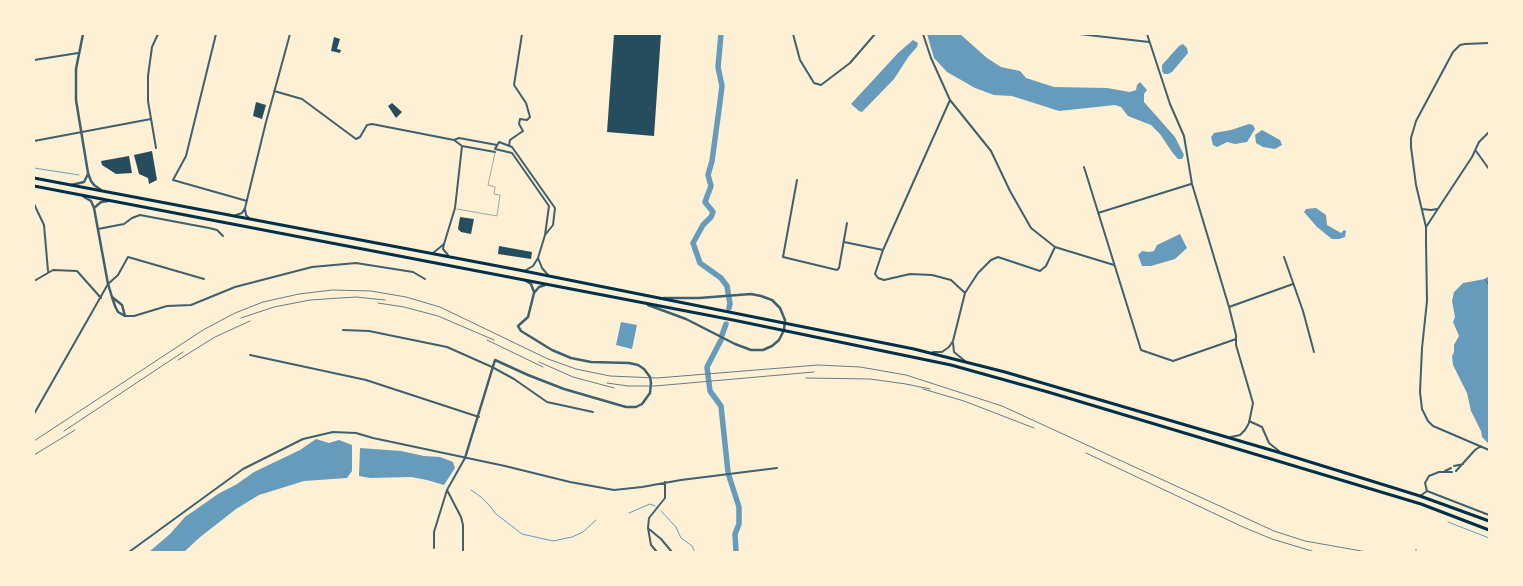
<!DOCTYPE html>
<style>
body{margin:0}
#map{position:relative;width:1523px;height:586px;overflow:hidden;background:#fdf0d5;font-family:"Exo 2",sans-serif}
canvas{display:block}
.frame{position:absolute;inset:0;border:35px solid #fdf0d5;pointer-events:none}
</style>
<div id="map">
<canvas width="1523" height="586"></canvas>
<div class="frame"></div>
</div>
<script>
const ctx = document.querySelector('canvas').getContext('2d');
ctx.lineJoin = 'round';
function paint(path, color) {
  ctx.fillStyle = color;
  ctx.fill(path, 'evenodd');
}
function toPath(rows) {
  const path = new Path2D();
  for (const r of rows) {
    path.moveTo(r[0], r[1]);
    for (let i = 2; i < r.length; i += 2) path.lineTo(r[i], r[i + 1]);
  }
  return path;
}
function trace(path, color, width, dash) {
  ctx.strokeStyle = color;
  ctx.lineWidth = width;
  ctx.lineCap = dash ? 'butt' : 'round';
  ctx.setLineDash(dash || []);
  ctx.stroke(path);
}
paint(toPath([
 [927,34,960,34,987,58,1001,67,1020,71,1026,78,1054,87,1107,88,1130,92,1136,90,1137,85,1140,82,1147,90,1144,94,1144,102,1175,137,1184,155,1182,159,1178,159,1172,152,1160,134,1151,125,1128,116,1121,107,1115,105,1059,111,1012,96,994,95,975,88,947,72,934,58],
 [913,40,918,43,917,47,909,56,894,79,862,112,859,111,851,104,898,53],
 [1183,44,1187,48,1188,53,1172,72,1168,74,1164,74,1162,71,1162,65,1179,46],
 [1249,124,1253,125,1255,129,1247,142,1235,144,1227,142,1217,147,1213,145,1211,137,1214,133,1231,130],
 [1262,130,1280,140,1282,145,1275,149,1263,147,1256,143,1255,135],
 [1316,208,1326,215,1327,225,1341,233,1344,230,1346,231,1345,237,1339,239,1332,239,1317,227,1304,212,1306,209],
 [1180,234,1187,248,1175,259,1151,266,1142,266,1138,255,1142,251,1149,252,1154,251,1157,245],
 [1489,276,1489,444,1482,437,1481,431,1471,411,1467,393,1453,365,1452,356,1454,352,1454,345,1459,336,1453,322,1455,317,1452,301,1454,292,1463,283,1485,279],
 [621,322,637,325,632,349,616,345],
 [316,439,329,443,339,440,352,445,352,471,347,478,304,481,259,495,236,509,199,538,184,552,149,552,170,534,185,517,218,494,237,484,254,472,300,450],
 [360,448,401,451,424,456,440,457,453,462,455,468,444,485,427,480,411,477,370,478,359,476]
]), '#669bbc');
trace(toPath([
 [34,168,79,175],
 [471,490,481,497,489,505,496,514,522,534,553,541,572,537,583,532,596,520],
 [661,511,676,527,681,538,692,546,695,552],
 [629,513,650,504,655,506],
 [1448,522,1489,538],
 [1416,552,1416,549]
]), '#669bbc', 1);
trace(toPath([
 [721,34,718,67,722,86,720,102,712,161,708,175,711,186,705,202,713,212,711,217,703,225,693,243,700,263,721,278,727,286,730,304,729,308],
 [722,335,726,324],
 [721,340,707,367,710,391,721,406,728,472],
 [729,476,739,507,739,524,735,534,736,552]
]), '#669bbc', 5.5);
paint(toPath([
 [614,34,661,34,654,136,607,132],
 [334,37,340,39,337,49,341,50,340,53,331,51],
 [256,102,266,105,262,119,253,116],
 [392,103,402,112,396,118,388,106],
 [152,151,157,180,149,184,148,178,139,174,134,155],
 [129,156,132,173,116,174,102,165,101,161],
 [460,217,474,219,471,234,461,232,458,229],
 [499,246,532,252,531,259,498,254]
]), '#264d5e');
trace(toPath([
 [1485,279,1489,285]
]), '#003049', 0.5);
trace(toPath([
 [457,209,497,216,500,195,494,194,495,187,488,185,495,153]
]), '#3f606c', 0.5);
trace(toPath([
 [216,34,186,156,173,180,247,201],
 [793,34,800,60,814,83,821,85,850,63,875,34],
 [923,34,931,58,950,100,991,151,1010,191,1031,228,1055,247,1114,265],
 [1079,34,1149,42],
 [1147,34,1170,104,1184,136,1192,184,1229,307,1236,335,1236,345,1253,403,1249,423,1245,430,1240,435,1231,437],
 [1489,43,1465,44,1460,45,1453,52,1416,121,1411,138,1411,147,1416,185,1426,227,1426,241,1427,301,1422,348,1420,392,1422,409,1428,421,1433,426,1489,450],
 [34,60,78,53],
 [274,91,302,99,356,139,360,137,367,125,372,124,454,140,462,146,495,152],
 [950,100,883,250,875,274,878,278,884,280,910,274,932,275,951,280,965,293],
 [454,140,459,138,497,145],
 [34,141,151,119],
 [509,145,510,140,523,131,519,124,520,119,527,120,530,117,526,103,514,85,522,34],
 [156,148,148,101,148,76,152,47,158,34],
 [1476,151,1489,169],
 [1084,167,1141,350,1173,361,1236,339],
 [797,180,783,257,837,270,839,268,847,223],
 [34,204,44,225,48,271],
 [245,209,246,215,249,218],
 [1422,209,1431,210,1437,209],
 [1098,213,1191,184],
 [236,215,242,213,245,208,266,122,290,34],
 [1426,227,1472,157,1479,142,1489,132],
 [98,229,124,224,132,218,140,215,209,228,217,230,223,236],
 [844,242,883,250],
 [444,244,443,249,448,255],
 [433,253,444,244,455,208,462,146],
 [1284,257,1303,311,1314,352],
 [538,258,542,268,548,275],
 [526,270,533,266,538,258,545,235,549,206,512,153,495,149,499,142,512,147,555,208,553,225,545,235],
 [34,281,53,270,77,271,101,298],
 [1229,307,1293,284],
 [126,316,134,316,167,306,191,305,235,287,312,267,356,263,413,272,425,279],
 [343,330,369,331,447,347,492,367,514,379,547,402,593,412],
 [953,343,954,352,965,361],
 [933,352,942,352,949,347,953,341,965,293,978,273,991,260,998,257,1040,271,1046,266,1055,247],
 [250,355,366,380,479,417],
 [34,414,108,284,118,275,128,257,204,279],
 [1249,421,1262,427,1269,443,1279,451],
 [1454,466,1463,464],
 [1445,471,1451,468],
 [1456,471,1475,450,1481,446],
 [1427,491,1425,483,1429,476,1439,472,1452,472],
 [1420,496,1427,491,1489,515],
 [649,529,661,539,672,552],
 [434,548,434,532,447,490],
 [129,552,243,469,303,439,333,432,356,433,373,438,505,466,570,482,614,490,642,487,681,480,777,468],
 [463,552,463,525,461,517,447,490,465,458],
 [657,552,651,545,648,528,649,518,665,498,665,482]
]), '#3f606c', 2);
trace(toPath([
 [83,34,76,69,76,100,88,173,91,181,94,185,101,190],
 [71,185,84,182,88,174],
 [84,197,91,201,94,208,108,284,112,297,115,306,118,312,125,316,122,305,112,297],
 [94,208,101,202,108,201],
 [526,281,531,284,534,292],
 [648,305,686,319,735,344,751,350,763,350,772,346,779,340,784,330,785,320,780,308,772,300,761,296,751,294,699,298,664,298],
 [465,458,495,360,528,375,564,389,626,407,636,407,642,404,650,393,651,383,650,377,644,369,638,365,629,363,591,362,571,358,552,350,521,331,518,326,528,317,534,293,539,287,545,285]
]), '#3f606c', 2.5);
trace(toPath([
 [34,178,524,271,914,349,1005,372,1281,453,1420,496,1489,521],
 [34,186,733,320,951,365,1048,392,1421,504,1489,530]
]), '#003049', 3);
trace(toPath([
 [378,303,404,307,438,316,494,340],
 [241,318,274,307,310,300,356,297,385,300],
 [487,340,543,367],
 [178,360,215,337,250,321],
 [539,362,573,377,614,388],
 [806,378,870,379,906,384,930,389],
 [607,383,628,386,655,386,814,372],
 [923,389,964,401,1034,428],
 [64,431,183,352],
 [34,441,203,330,235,313,263,302,299,294,332,290,371,291,406,297,440,307,548,359,576,369,610,376,657,378,818,365,860,367,906,375,1002,406,1274,531,1305,541,1367,552],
 [1086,453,1243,527,1272,539,1315,552],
 [34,455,75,430]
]), '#657d81', 1);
</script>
